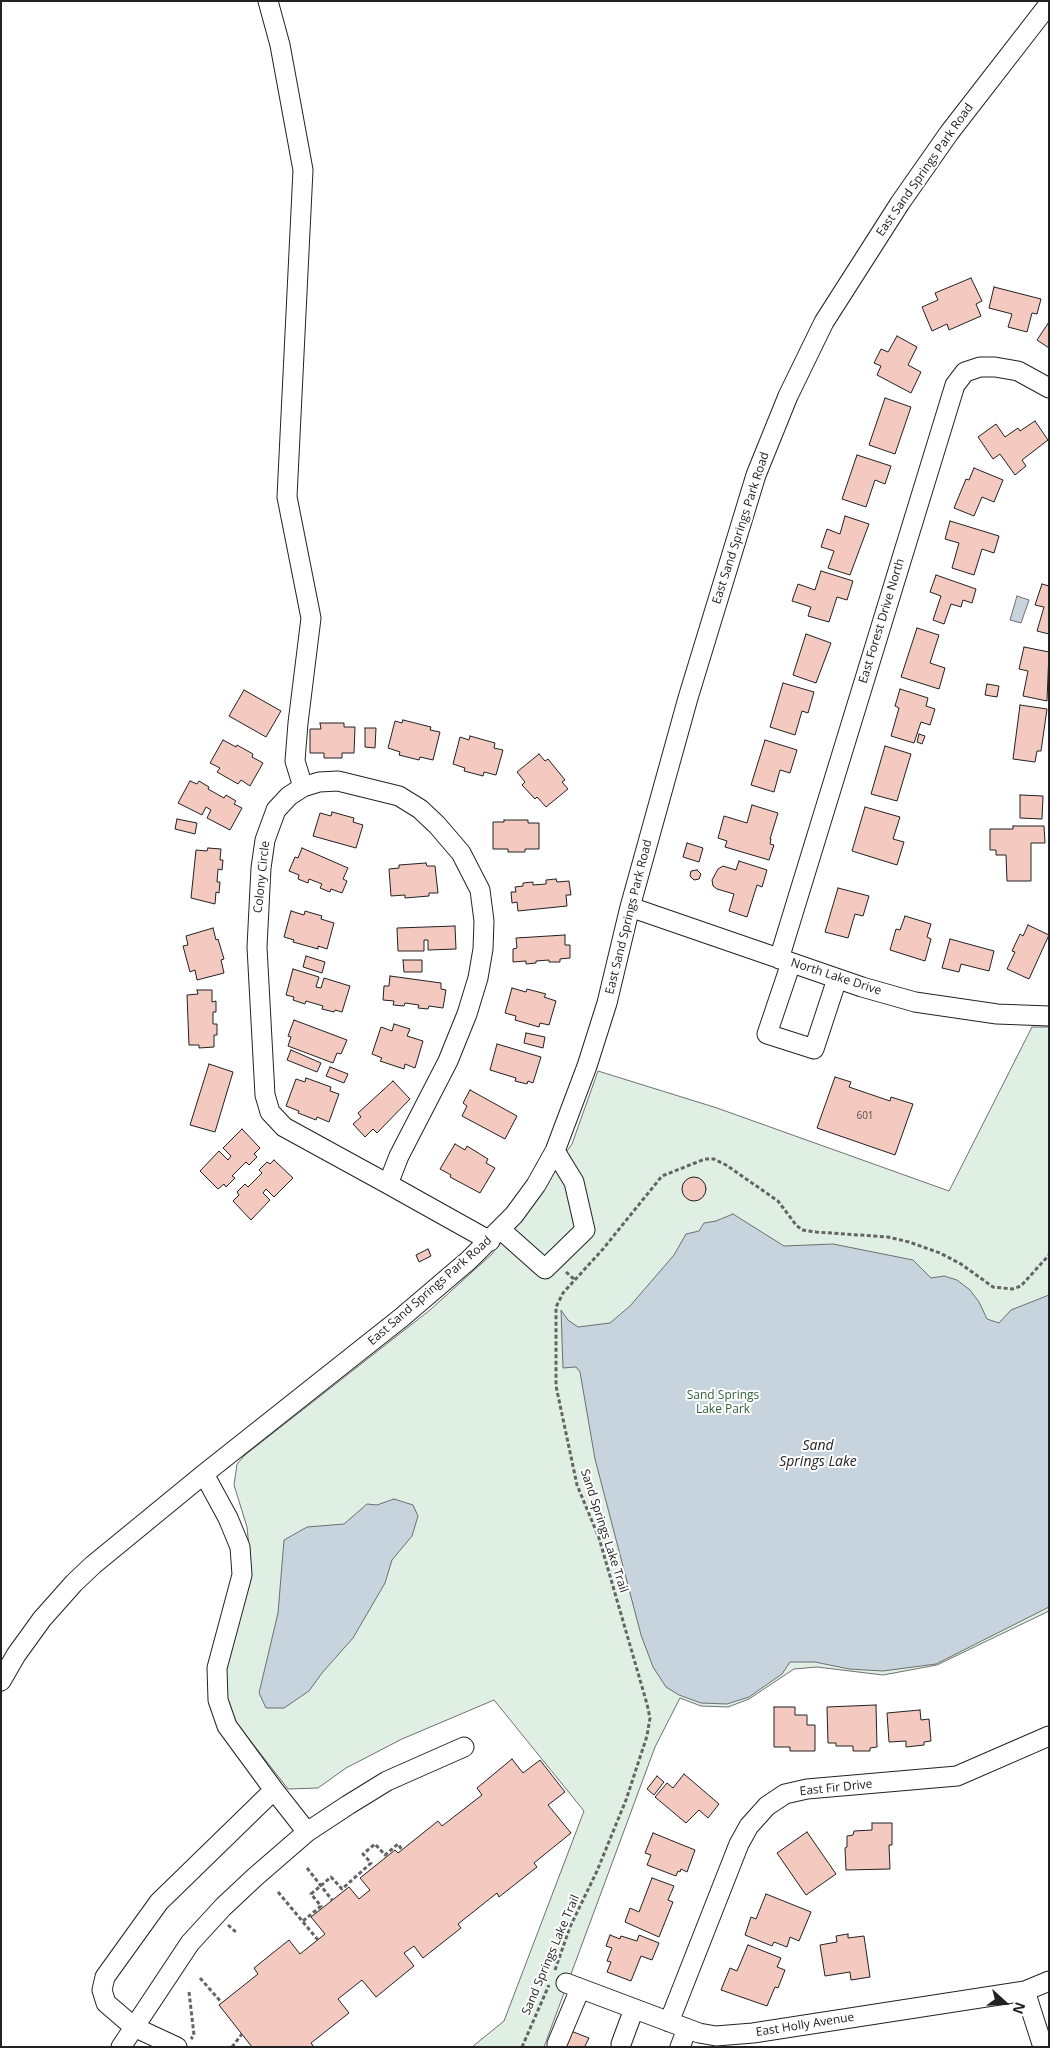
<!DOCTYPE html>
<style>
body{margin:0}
#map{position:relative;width:1050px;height:2048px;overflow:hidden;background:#fff;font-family:"Open Sans",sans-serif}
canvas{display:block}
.frame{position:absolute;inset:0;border:2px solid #222;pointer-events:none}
.north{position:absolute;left:980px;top:1978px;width:50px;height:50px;-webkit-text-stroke:4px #fff;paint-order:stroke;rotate:110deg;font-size:14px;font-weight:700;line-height:20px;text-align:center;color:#222}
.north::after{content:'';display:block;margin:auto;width:18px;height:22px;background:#222;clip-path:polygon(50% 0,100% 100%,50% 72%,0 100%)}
</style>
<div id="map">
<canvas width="1050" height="2048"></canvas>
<div class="frame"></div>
<div class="north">N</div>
</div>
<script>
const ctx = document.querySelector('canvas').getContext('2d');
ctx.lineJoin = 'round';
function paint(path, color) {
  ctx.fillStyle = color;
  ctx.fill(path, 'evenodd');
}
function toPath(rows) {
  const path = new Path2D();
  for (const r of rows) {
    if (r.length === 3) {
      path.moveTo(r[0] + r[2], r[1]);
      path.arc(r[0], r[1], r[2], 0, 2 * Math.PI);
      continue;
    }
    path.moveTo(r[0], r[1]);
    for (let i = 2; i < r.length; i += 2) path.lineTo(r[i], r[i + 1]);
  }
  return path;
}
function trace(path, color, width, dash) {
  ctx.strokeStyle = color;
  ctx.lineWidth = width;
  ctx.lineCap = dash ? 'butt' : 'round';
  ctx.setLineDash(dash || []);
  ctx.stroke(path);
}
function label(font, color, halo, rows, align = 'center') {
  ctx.font = font + ' "Open Sans",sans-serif';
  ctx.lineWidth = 4;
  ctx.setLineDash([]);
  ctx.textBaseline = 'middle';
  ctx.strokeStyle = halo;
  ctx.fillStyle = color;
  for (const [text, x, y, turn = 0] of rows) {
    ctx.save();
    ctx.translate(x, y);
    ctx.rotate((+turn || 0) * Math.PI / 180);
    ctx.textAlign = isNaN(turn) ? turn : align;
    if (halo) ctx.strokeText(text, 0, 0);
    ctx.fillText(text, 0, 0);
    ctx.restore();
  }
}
const green = toPath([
 [1032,1027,1049,1027,1049,1611,937,1665,883,1675,817,1667,794,1669,749,1699,728,1707,701,1706,680,1698,655,1747,544,2047,472,2047,504,2021,584,1811,494,1700,402,1739,346,1768,318,1788,288,1789,235,1721,224,1689,225,1667,248,1589,249,1547,247,1527,234,1485,237,1464,245,1455,430,1310,492,1254,572,1144,598,1071,717,1108,949,1191,1032,1027]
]);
paint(green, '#e0efe3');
trace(green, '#6f6f6f', 1);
const water = toPath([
 [1017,596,1029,600,1021,623,1010,620,1017,596],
 [733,1214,784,1246,833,1244,913,1260,931,1278,944,1276,957,1280,970,1290,979,1302,987,1319,999,1323,1011,1310,1049,1295,1049,1607,936,1664,883,1671,849,1669,815,1662,790,1662,782,1674,749,1697,727,1704,701,1703,679,1695,666,1687,653,1667,641,1635,595,1459,580,1372,576,1367,563,1368,561,1310,568,1320,578,1327,610,1323,630,1306,674,1255,686,1234,699,1231,704,1223,716,1221,733,1214],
 [394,1499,413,1505,418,1516,412,1536,392,1560,385,1583,353,1638,322,1673,309,1691,284,1708,266,1708,259,1693,278,1613,284,1540,307,1527,344,1524,367,1504,377,1505,394,1499]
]);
paint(water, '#c7d3dd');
trace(water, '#6f6f6f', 1);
const building = toPath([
 [971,278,982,301,976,304,981,316,949,330,947,324,932,331,922,307,938,300,935,293,971,278],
 [994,287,1041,299,1037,314,1032,313,1027,332,1008,327,1012,314,989,308,994,287],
 [1049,322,1049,348,1037,340,1049,322],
 [897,336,917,347,908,365,921,372,911,393,877,375,881,366,874,363,881,349,888,352,897,336],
 [885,398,911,407,895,454,869,445,885,398],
 [1035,421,1048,440,1022,460,1026,466,1015,475,1000,454,993,459,978,437,996,424,1005,437,1018,428,1020,431,1035,421],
 [857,455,891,466,885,484,875,480,866,507,842,499,857,455],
 [974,468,1003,480,994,502,982,497,974,516,954,508,966,479,969,480,974,468],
 [845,516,869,524,850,575,828,568,834,551,821,547,827,529,840,534,845,516],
 [950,521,999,536,994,553,982,549,974,575,952,568,959,543,945,539,950,521],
 [821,571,853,581,847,600,837,597,829,622,808,616,811,607,792,601,798,584,815,590,821,571],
 [936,575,976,589,972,603,963,600,961,607,951,604,944,624,933,620,941,596,930,592,936,575],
 [1042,584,1049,586,1049,634,1037,631,1044,607,1035,605,1042,584],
 [917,628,939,635,930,663,945,668,939,689,901,677,917,628],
 [806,634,831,643,816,683,793,675,806,634],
 [1024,647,1049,652,1047,701,1023,696,1028,671,1019,669,1024,647],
 [783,683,814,692,808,713,802,711,795,735,770,727,783,683],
 [987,684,999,686,997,697,985,695,987,684],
 [900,689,928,698,926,706,935,709,930,725,921,722,914,743,891,736,899,708,895,706,900,689],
 [244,690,281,711,266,737,229,716,244,690],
 [1020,705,1047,709,1041,751,1037,751,1035,762,1013,759,1020,705],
 [403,720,431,727,430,730,440,732,433,760,420,757,419,760,399,755,400,752,388,748,395,721,402,723,403,720],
 [320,723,344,723,344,727,355,727,354,753,342,753,342,758,324,758,324,753,310,753,310,729,321,729,320,723],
 [365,728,376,728,375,748,365,747,365,728],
 [919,734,925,736,922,744,917,742,919,734],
 [470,736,495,743,494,748,503,750,496,775,484,772,483,776,464,771,465,768,453,764,460,737,469,740,470,736],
 [223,740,236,747,237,745,253,754,252,757,263,763,250,786,241,780,238,784,217,772,220,768,210,763,223,740],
 [765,740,797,750,790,773,780,770,774,792,751,785,765,740],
 [885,746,911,754,897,801,871,794,885,746],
 [539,754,545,761,548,759,565,780,562,782,568,789,546,807,537,797,535,799,522,785,525,782,517,772,539,754],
 [190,781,197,784,199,781,209,787,208,789,224,798,226,795,236,801,234,804,242,808,230,830,207,818,211,810,206,807,202,815,178,803,190,781],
 [1020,795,1043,796,1042,819,1020,818,1020,795],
 [752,805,778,813,770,839,771,839,770,844,774,845,769,860,725,847,727,841,718,838,724,816,747,823,752,805],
 [865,807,900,817,893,839,904,842,897,865,852,851,865,807],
 [332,812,354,818,353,822,363,825,356,848,313,836,320,813,331,816,332,812],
 [177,819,197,823,195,834,175,829,177,819],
 [504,820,528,820,528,823,539,823,539,849,525,849,525,852,508,852,508,849,493,849,493,822,504,822,504,820],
 [1013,826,1044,826,1045,843,1031,843,1031,881,1007,881,1006,855,996,855,996,850,990,850,990,829,1013,829,1013,826],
 [687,843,703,848,699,862,683,857,687,843],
 [208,848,221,849,220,860,223,860,222,870,218,869,217,882,220,882,219,893,216,892,215,904,191,898,196,850,207,851,208,848],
 [302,848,348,868,343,879,347,881,342,893,331,889,330,892,320,888,322,884,309,879,308,883,298,879,299,875,289,871,295,857,298,858,302,848],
 [739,861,767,870,762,887,757,885,747,917,729,911,734,894,717,889,713,886,712,880,718,869,723,866,736,870,739,861],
 [426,863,427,866,435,866,438,893,429,893,429,896,405,898,405,895,391,896,389,869,399,868,399,865,426,863],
 [697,870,701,874,699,879,694,880,690,876,691,871,697,870],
 [556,879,557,882,569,881,571,895,566,895,567,906,518,911,517,902,512,903,511,892,516,892,515,887,523,886,523,883,533,882,533,885,546,884,546,880,556,879],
 [838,888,869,896,863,916,855,914,848,938,825,932,838,888],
 [291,911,304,915,305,911,322,916,321,919,334,923,327,949,318,946,318,949,293,942,294,940,284,937,291,911],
 [905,916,931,924,927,937,931,939,925,961,890,950,896,929,900,930,905,916],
 [1028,925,1049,935,1029,979,1007,969,1015,952,1012,951,1020,934,1023,936,1028,925],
 [455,926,456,949,428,950,428,940,424,940,424,951,398,951,397,928,455,926],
 [213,928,216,940,218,939,224,959,221,960,224,973,197,980,195,970,190,972,183,946,188,945,186,936,213,928],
 [565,935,565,945,570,945,570,958,560,959,560,962,549,962,549,960,536,961,536,963,526,964,526,961,513,962,513,949,517,948,516,938,565,935],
 [950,939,994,951,989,971,961,964,959,972,942,968,950,939],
 [306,956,325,962,322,973,303,967,306,956],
 [403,960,422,960,422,972,404,972,403,960],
 [293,969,319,977,316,987,321,988,324,978,350,986,342,1012,335,1010,334,1012,322,1009,323,1006,306,1001,305,1004,293,1000,294,997,286,995,293,969],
 [390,976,441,983,441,989,446,990,443,1008,429,1006,428,1009,418,1008,419,1005,405,1003,404,1006,393,1005,394,1001,383,1000,384,986,389,986,390,976],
 [512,988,526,992,527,989,546,994,544,997,556,1001,549,1025,540,1023,539,1027,515,1020,516,1016,505,1013,512,988],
 [197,990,212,990,212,1002,216,1001,216,1012,213,1012,213,1024,217,1024,217,1035,214,1035,214,1047,199,1048,199,1045,189,1045,187,995,198,994,197,990],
 [294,1020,347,1040,341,1054,337,1053,333,1063,288,1046,291,1037,288,1036,294,1020],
 [394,1024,410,1029,407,1036,423,1041,415,1068,405,1064,404,1069,380,1061,382,1058,372,1054,381,1027,392,1031,394,1024],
 [526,1033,545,1037,543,1048,524,1043,526,1033],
 [497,1044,541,1057,533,1083,528,1081,527,1084,515,1081,516,1078,490,1070,497,1044],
 [291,1050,321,1063,317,1072,287,1060,291,1050],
 [209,1064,233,1072,215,1132,190,1125,209,1064],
 [330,1067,348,1074,344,1083,326,1076,330,1067],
 [835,1077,851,1082,849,1087,890,1101,891,1097,913,1104,895,1155,817,1128,835,1077],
 [306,1078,331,1087,330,1091,339,1094,329,1122,317,1117,316,1120,298,1113,299,1111,286,1106,296,1079,305,1082,306,1078],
 [393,1081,410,1099,377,1133,373,1129,365,1137,353,1124,361,1117,358,1113,393,1081],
 [470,1090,517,1116,505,1139,462,1116,467,1106,463,1103,470,1090],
 [242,1129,260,1148,254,1154,257,1157,249,1165,246,1162,232,1176,235,1178,226,1187,224,1184,218,1189,200,1171,219,1151,228,1160,231,1156,223,1148,242,1129],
 [455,1144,465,1150,467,1146,488,1159,486,1163,495,1168,480,1193,450,1177,451,1175,440,1169,455,1144],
 [274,1160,293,1178,274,1197,266,1189,263,1193,270,1200,251,1220,233,1201,239,1195,237,1192,245,1184,248,1187,262,1173,259,1170,267,1162,270,1164,274,1160],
 [694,1189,12],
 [428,1249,431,1256,419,1262,416,1255,428,1249],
 [876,1705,877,1747,870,1748,870,1751,853,1751,853,1746,836,1746,836,1743,828,1743,827,1707,876,1705],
 [774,1707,795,1707,795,1715,807,1715,807,1725,815,1725,815,1751,790,1751,790,1747,774,1747,774,1707],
 [920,1710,921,1720,929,1719,931,1741,924,1742,924,1745,906,1747,906,1741,889,1742,887,1713,920,1710],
 [512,1759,523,1773,540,1760,565,1792,548,1805,571,1833,534,1863,537,1867,499,1897,497,1893,458,1924,461,1928,423,1958,414,1946,404,1953,414,1966,376,1997,362,1980,338,1999,349,2013,311,2043,314,2047,252,2047,219,2005,258,1974,254,1968,289,1940,300,1954,325,1934,311,1917,349,1887,359,1899,370,1890,360,1878,395,1850,398,1853,438,1821,442,1826,482,1795,477,1788,512,1759],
 [684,1774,719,1804,708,1818,699,1810,686,1823,655,1797,667,1783,673,1788,684,1774],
 [657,1776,664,1782,654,1795,647,1789,657,1776],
 [872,1823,892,1823,892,1845,889,1845,890,1869,846,1870,845,1848,847,1847,847,1836,853,1835,854,1831,872,1830,872,1823],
 [807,1832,836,1874,806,1895,777,1853,807,1832],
 [653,1833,695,1850,687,1872,681,1869,680,1872,678,1871,676,1876,647,1865,651,1855,645,1853,653,1833],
 [652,1878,674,1886,668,1900,673,1902,659,1937,625,1922,630,1908,639,1912,652,1878],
 [766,1894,811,1912,799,1941,790,1937,787,1947,774,1942,772,1946,745,1935,751,1917,756,1919,766,1894],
 [848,1934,848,1938,864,1936,870,1977,851,1980,850,1972,825,1976,820,1945,837,1942,836,1936,848,1934],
 [610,1935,620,1939,621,1936,637,1941,639,1935,659,1943,652,1960,641,1956,631,1981,607,1972,611,1962,607,1961,612,1948,606,1946,610,1935],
 [748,1945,781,1958,777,1967,785,1970,778,1988,775,1987,767,2006,721,1990,730,1968,737,1971,748,1945],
 [571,2031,589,2038,585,2046,587,2047,565,2047,571,2031]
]);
paint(building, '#f3c9c0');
trace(building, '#222', 1);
const minor = toPath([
 [268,1,280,45,303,170,287,497,311,618,298,723,295,761,303,787],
 [338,781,399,796,420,809,437,825,461,853,480,890,484,921,483,949,478,978,467,1014,448,1061,399,1156,388,1184,284,1127,270,1112,265,1095,257,947,261,868,265,840,276,810,289,796,303,787,319,782,338,781],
 [630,907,862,987,915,1002,997,1014,1049,1016],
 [779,959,955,385,965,372,980,367,995,367,1018,371,1049,388],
 [791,963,767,1034,814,1049,837,979],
 [388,1184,490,1241],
 [500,1229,545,1269,585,1230,574,1182,555,1151],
 [204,1474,228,1518,240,1547,242,1575,217,1668,218,1700,227,1726,274,1790,307,1832],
 [1,1681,16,1655,42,1619,74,1583,93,1565,204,1474,401,1318,469,1260,514,1215,536,1185,555,1151,587,1066,607,1003,630,907,688,698,756,475,788,396,824,322,900,203,949,133,1049,4],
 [566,1983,699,2033,716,2036,753,2033,1025,1991,1049,1981],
 [1025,1991,1043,2047],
 [669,2022,739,1844,749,1826,767,1806,785,1794,807,1789,957,1776,1049,1736],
 [557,2044,580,1989],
 [621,2044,634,2009],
 [121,2047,190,1943,223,1907,255,1877,307,1832,348,1805,387,1781,464,1747],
 [177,2047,134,2027,106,2003,102,1990,105,1977,159,1902,274,1790],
 [680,2047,687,2029]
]);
trace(minor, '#222', 21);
trace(toPath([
 [566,1272,575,1280],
 [307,1868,332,1900],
 [278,1892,318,1940],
 [303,1921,321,1906,311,1894,331,1877,342,1889,371,1863,363,1854,375,1844,385,1855,398,1844,402,1850],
 [228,1925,237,1933],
 [555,1970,570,1927,597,1871,626,1800,647,1736,650,1718,647,1704,599,1538,577,1485,556,1386,556,1307,563,1293,603,1249,662,1176,705,1159,714,1159,726,1165,778,1201,796,1225,802,1230,816,1232,888,1237,909,1242,940,1253,961,1264,993,1287,1012,1289,1021,1286,1049,1255],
 [200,1978,222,2003],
 [189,1992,194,2035,191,2039],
 [232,2047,242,2034],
 [522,2047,549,1985]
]), '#646464', 3, [4, 2.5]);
trace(minor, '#fff', 19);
label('10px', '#564c4a', null, [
 ["601",865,1116]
]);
label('12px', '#222', '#fff', [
 ["East Sand Springs Park Road",925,170,-55],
 ["East Sand Springs Park Road",741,528,-72],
 ["East Forest Drive North",882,621,-73],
 ["Colony Circle",262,877,-84],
 ["East Sand Springs Park Road",629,917,-76],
 ["North Lake Drive",836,977,18],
 ["East Sand Springs Park Road",430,1291,-41],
 ["Sand Springs Lake Trail",604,1531,72],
 ["East Fir Drive",836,1788,-6],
 ["Sand Springs Lake Trail",551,1955,-67],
 ["East Holly Avenue",805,2025,-9]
]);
label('12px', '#2f5e38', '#fff', [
 ["Sand Springs",723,1396],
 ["Lake Park",723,1410]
]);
label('italic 14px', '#222', '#fff', [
 ["Sand",818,1446],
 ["Springs Lake",818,1462]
]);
</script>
